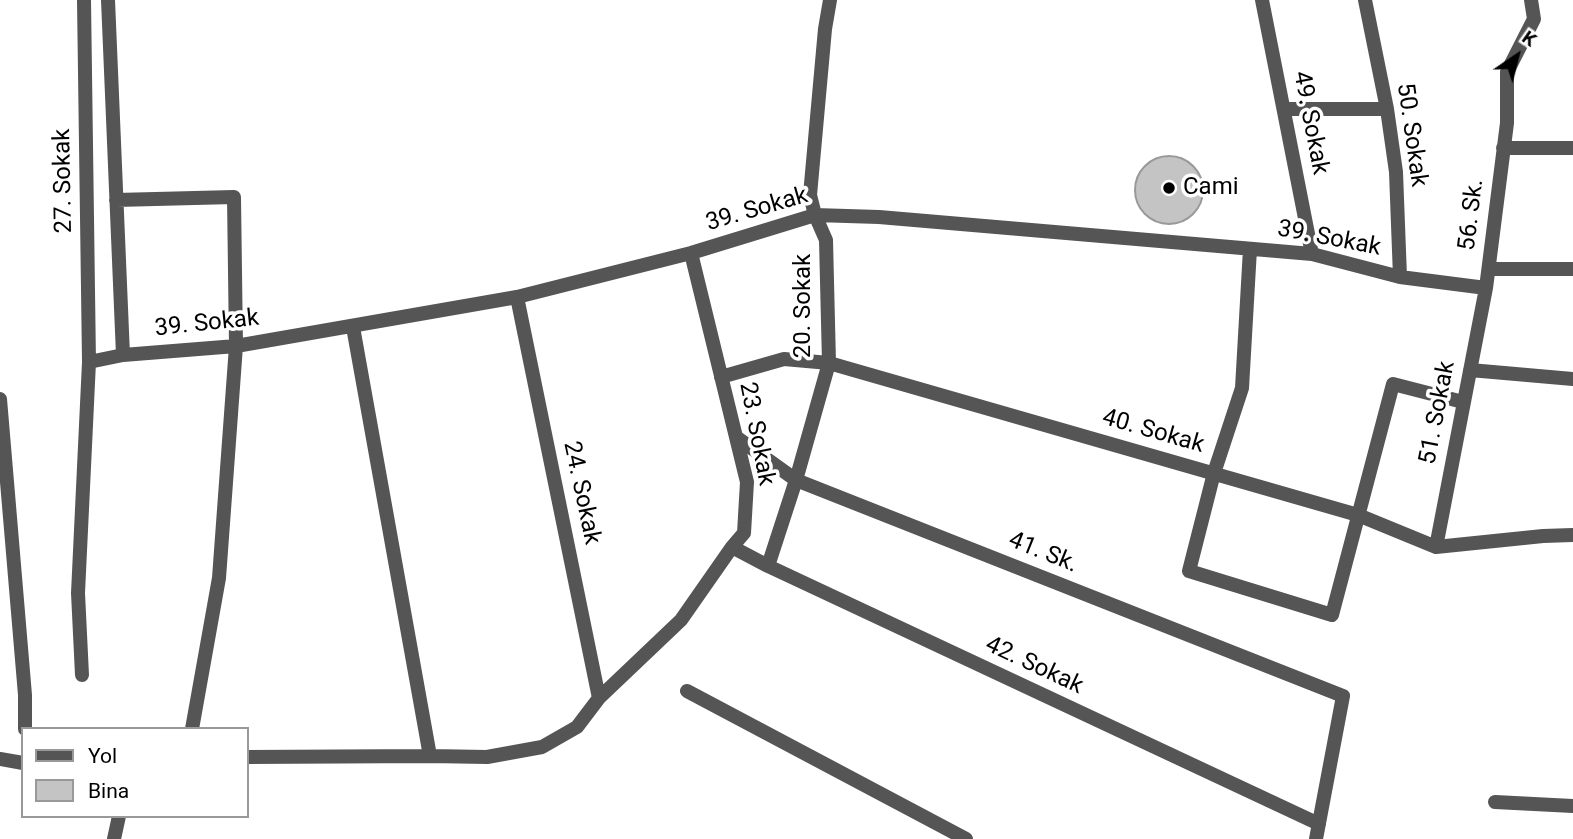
<!DOCTYPE html>
<style>
body{margin:0}
#map{position:relative;width:1573px;height:839px;overflow:hidden;background:#fff;font-family:Roboto,sans-serif}
canvas{display:block}
.legend{position:absolute;left:21px;top:727px;width:228px;height:91px;box-sizing:border-box;background:#fff;border:2px solid #999;margin:0;padding:9px 12px;list-style:none;font-size:21px;color:#000}
.legend li{display:flex;align-items:center;gap:14px;height:35px}
.legend b{width:35px;border:2px solid #999}
.north{position:absolute;left:1482px;top:21px;width:70px;height:70px;-webkit-text-stroke:5px #fff;paint-order:stroke;rotate:35deg;font-size:19px;font-weight:700;line-height:28px;text-align:center;color:#000}
.north::after{content:'';display:block;margin:auto;width:24px;height:32px;background:#000;clip-path:polygon(50% 0,100% 100%,50% 72%,0 100%)}
</style>
<div id="map">
<canvas width="1573" height="839"></canvas>
<ul class="legend">
<li><b style="height:9px;background:#555"></b>Yol</li>
<li><b style="height:19px;background:#c4c4c4"></b>Bina</li>
</ul>
<div class="north">K</div>
</div>
<script>
const ctx = document.querySelector('canvas').getContext('2d');
ctx.lineJoin = 'round';
function paint(path, color) {
  ctx.fillStyle = color;
  ctx.fill(path, 'evenodd');
}
function toPath(rows) {
  const path = new Path2D();
  for (const r of rows) {
    if (r.length === 3) {
      path.moveTo(r[0] + r[2], r[1]);
      path.arc(r[0], r[1], r[2], 0, 2 * Math.PI);
      continue;
    }
    path.moveTo(r[0], r[1]);
    for (let i = 2; i < r.length; i += 2) path.lineTo(r[i], r[i + 1]);
  }
  return path;
}
function trace(path, color, width, dash) {
  ctx.strokeStyle = color;
  ctx.lineWidth = width;
  ctx.lineCap = dash ? 'butt' : 'round';
  ctx.setLineDash(dash || []);
  ctx.stroke(path);
}
function label(font, color, halo, rows, align = 'center') {
  ctx.font = font + ' Roboto,sans-serif';
  ctx.lineWidth = 7;
  ctx.setLineDash([]);
  ctx.textBaseline = 'middle';
  ctx.strokeStyle = halo;
  ctx.fillStyle = color;
  for (const [text, x, y, turn = 0] of rows) {
    ctx.save();
    ctx.translate(x, y);
    ctx.rotate((+turn || 0) * Math.PI / 180);
    ctx.textAlign = isNaN(turn) ? turn : align;
    if (halo) ctx.strokeText(text, 0, 0);
    ctx.fillText(text, 0, 0);
    ctx.restore();
  }
}
const building = toPath([
 [1169,190,34]
]);
paint(building, '#c4c4c4');
trace(building, '#999', 2);
trace(toPath([
 [108,0,123,355],
 [1262,0,1312,254],
 [1365,0,1387,109,1396,172,1400,277],
 [1284,109,1387,109],
 [1503,148,1573,148],
 [116,200,234,197,236,346,219,578,192,729],
 [1250,249,1242,388,1214,473,1189,571,1332,615,1393,384,1463,402],
 [1489,269,1573,269],
 [517,297,599,698],
 [353,327,430,756],
 [89,362,123,355,236,346,517,297,691,253,815,215,879,217,1312,254,1400,277,1486,288],
 [1470,370,1573,379],
 [721,377,784,359,829,363,1358,515,1436,547,1543,536,1573,535],
 [0,399,25,695,25,729],
 [736,437,796,480,1343,696,1316,839],
 [732,547,768,566,1319,824],
 [1436,547,1486,288,1507,123,1507,72,1534,19,1531,0],
 [768,566,796,480,829,363,826,240,815,215,810,195,825,29,830,0],
 [82,675,78,593,89,362,84,0],
 [687,691,966,839],
 [247,757,430,756,487,757,542,747,577,727,599,698,681,620,732,547,744,533,747,482,691,253],
 [0,759,23,763],
 [1495,802,1573,806],
 [114,839,119,816]
]), '#555', 14);
for (const [x, y, r, color] of [
 [1169,188,7,"#000"]
]) {
  const dot = new Path2D();
  dot.arc(x, y, r, 0, 2 * Math.PI);
  ctx.fillStyle = color;
  ctx.fill(dot);
  trace(dot, '#fff', 2.5);
}
label('24px', '#000', '#fff', [
 ["49. Sokak",1310,123,79],
 ["50. Sokak",1411,135,82],
 ["27. Sokak",64,181,-91],
 ["39. Sokak",757,210,-16],
 ["56. Sk.",1472,215,-83],
 ["39. Sokak",1329,239,11],
 ["20. Sokak",804,306,-90],
 ["39. Sokak",207,324,-6],
 ["51. Sokak",1438,413,-79],
 ["40. Sokak",1153,432,16],
 ["23. Sokak",756,434,79],
 ["24. Sokak",581,493,78],
 ["41. Sk.",1043,553,22],
 ["42. Sokak",1034,666,25]
]);
label('24px', '#000', '#fff', [
 ["Cami",1183,188]
], 'left');
</script>
